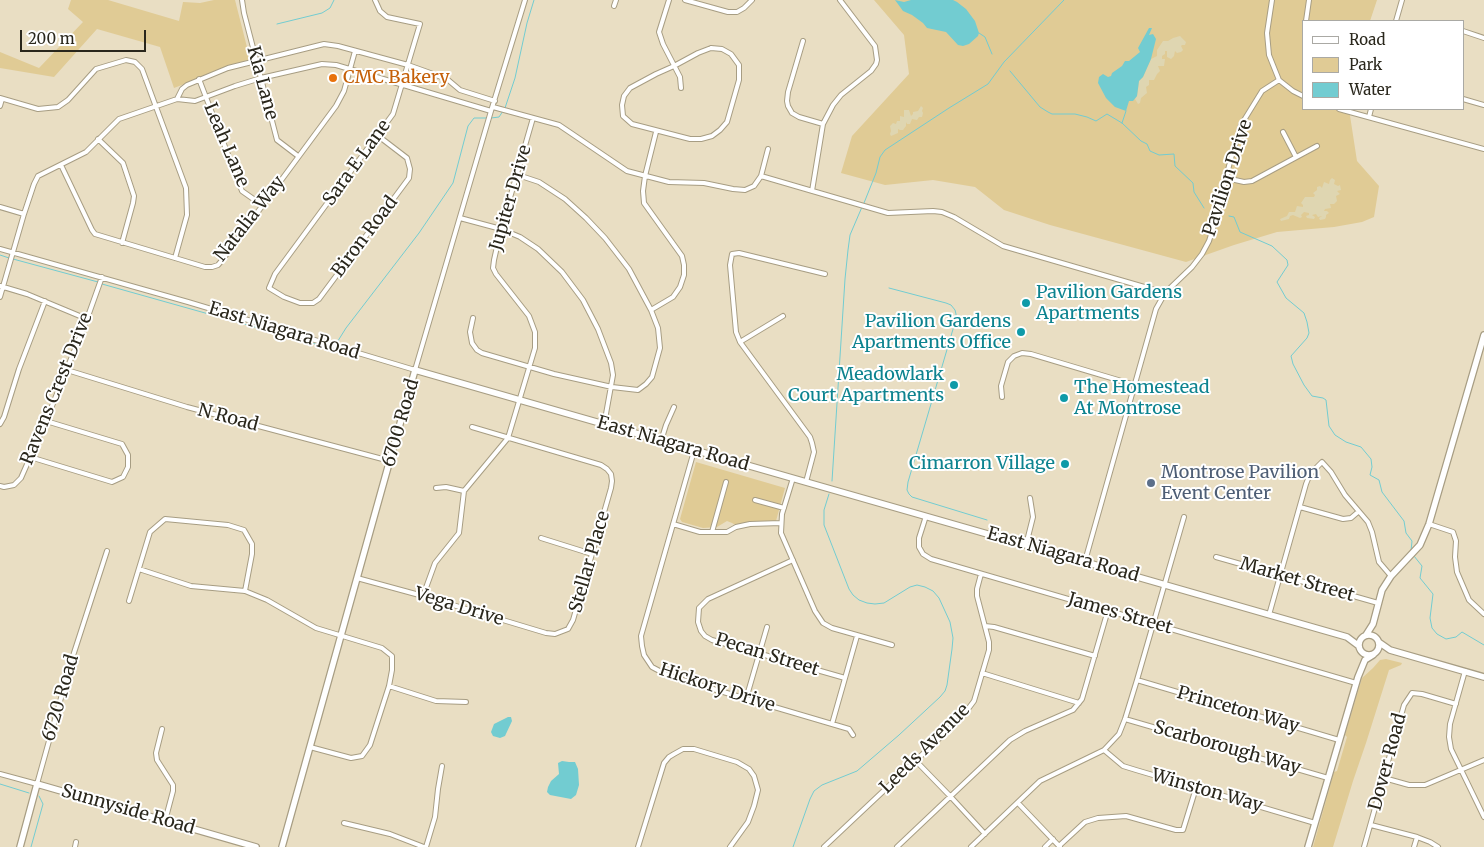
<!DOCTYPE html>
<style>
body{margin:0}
#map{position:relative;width:1484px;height:847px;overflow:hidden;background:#e9dec3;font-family:Merriweather,serif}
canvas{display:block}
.legend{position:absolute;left:1302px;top:20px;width:162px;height:90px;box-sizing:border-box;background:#fff;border:1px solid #aaa9a4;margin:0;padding:6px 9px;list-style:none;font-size:15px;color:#2a271c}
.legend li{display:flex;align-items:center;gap:10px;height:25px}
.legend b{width:25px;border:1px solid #aaa9a4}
.scale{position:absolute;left:20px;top:30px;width:126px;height:22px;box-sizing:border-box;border:2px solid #2a271c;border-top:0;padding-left:6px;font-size:15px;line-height:18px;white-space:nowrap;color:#2a271c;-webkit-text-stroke:4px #fff;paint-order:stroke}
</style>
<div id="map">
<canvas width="1484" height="847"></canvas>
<ul class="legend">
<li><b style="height:6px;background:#fff"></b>Road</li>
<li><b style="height:14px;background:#e0cb95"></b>Park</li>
<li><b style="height:14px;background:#72ccd1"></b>Water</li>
</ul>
<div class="scale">200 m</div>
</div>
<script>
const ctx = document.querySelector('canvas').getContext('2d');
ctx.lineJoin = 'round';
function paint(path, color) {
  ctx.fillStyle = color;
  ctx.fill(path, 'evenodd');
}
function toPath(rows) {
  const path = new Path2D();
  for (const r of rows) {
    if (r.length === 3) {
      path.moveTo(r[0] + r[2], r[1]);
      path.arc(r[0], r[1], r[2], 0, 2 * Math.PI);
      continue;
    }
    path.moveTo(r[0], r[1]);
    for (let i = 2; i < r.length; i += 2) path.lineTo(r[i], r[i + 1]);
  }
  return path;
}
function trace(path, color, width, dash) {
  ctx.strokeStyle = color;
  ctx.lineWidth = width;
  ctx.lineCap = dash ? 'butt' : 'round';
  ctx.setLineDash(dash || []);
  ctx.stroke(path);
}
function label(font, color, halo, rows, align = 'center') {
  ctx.font = font + ' Merriweather,serif';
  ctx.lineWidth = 4;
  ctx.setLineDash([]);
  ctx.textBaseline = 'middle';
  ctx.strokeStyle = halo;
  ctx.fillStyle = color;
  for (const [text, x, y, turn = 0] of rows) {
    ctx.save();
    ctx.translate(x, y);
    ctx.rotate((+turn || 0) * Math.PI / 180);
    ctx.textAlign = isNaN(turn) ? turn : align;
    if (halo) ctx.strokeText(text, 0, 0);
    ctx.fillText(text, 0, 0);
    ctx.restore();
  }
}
paint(toPath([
 [71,0,108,0,179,21,183,2,200,3,214,0,235,0,250,59,174,88,160,47,97,29,54,77,0,68,0,52,39,68,83,22,68,9],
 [874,0,1377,0,1370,21,1303,21,1303,109,1349,109,1357,161,1379,186,1374,217,1362,222,1334,227,1277,232,1234,245,1186,262,1050,225,1004,210,975,187,933,180,885,185,841,173,852,136,909,74,904,35],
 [696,462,785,488,776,521,737,526,732,523,727,521,717,527,703,528,682,522,680,519],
 [1386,659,1402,663,1401,665,1389,670,1366,743,1353,781,1333,847,1313,847,1334,772,1337,771,1347,737,1345,735,1362,678,1373,668,1380,660]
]), '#e0cb95');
paint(toPath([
 [1180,36,1186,42,1185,45,1182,45,1181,46,1183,50,1181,52,1177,53,1175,51,1174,56,1171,59,1167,57,1167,51,1165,51,1165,54,1162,56,1162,59,1165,59,1164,66,1158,66,1160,71,1157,74,1154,80,1149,80,1149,85,1146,87,1147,93,1141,98,1140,103,1138,104,1135,99,1137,96,1139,81,1143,77,1151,59,1157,56,1157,50,1163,41,1168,41,1173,38],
 [921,106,923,108,922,111,923,113,922,117,919,117,917,120,912,119,910,124,907,124,906,122,906,126,903,130,900,130,898,129,898,133,891,136,890,134,891,131,890,126,893,123,896,124,897,121,900,121,900,116,904,117,904,110,909,110,911,116,913,114,913,112,918,111],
 [1332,178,1335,180,1334,184,1338,186,1340,185,1341,190,1337,191,1340,194,1336,196,1337,201,1334,204,1330,204,1331,208,1325,209,1324,211,1327,211,1329,213,1326,215,1326,217,1325,219,1320,220,1319,218,1322,216,1318,217,1316,214,1312,215,1315,217,1314,219,1307,218,1306,216,1309,215,1309,213,1304,212,1301,215,1302,217,1300,218,1293,215,1290,216,1289,219,1281,221,1280,219,1287,216,1289,212,1295,212,1297,206,1303,207,1303,205,1301,203,1305,197,1314,197,1315,195,1313,193,1317,190,1317,187,1320,186,1322,188,1324,182,1329,184,1330,180]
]), '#dfd6b1');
paint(toPath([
 [895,0,904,2,911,0,953,0,957,2,966,9,975,21,979,33,978,36,969,44,963,46,958,45,946,32,927,28,923,23,912,15,903,11],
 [1149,28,1152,28,1149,35,1153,34,1156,39,1151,59,1143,77,1139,81,1137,96,1133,101,1129,101,1126,111,1115,107,1106,98,1098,83,1099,77,1103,74,1108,77,1111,76,1112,73,1122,66,1125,61,1129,61,1140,52,1138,48],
 [508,717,511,717,512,721,505,736,500,738,493,736,491,732,494,724],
 [562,761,569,762,575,762,578,769,579,785,576,795,571,799,550,795,547,792,548,787,551,781,559,774,558,763]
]), '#72ccd1');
trace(toPath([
 [277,24,322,13,330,8,334,0],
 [979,33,985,37,992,54],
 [1010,71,1040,107,1048,112,1052,114,1075,114,1087,117,1096,121,1107,114,1122,123,1141,141,1147,144,1150,151,1159,155,1174,154,1175,166,1193,183,1194,192,1204,208],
 [505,108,515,78,527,23,534,0],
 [491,118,499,117,503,111],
 [1122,123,1126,111],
 [864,203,876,173,880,157,885,150,949,108,988,84,1004,62,1064,0],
 [1229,216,1234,217,1240,232,1272,246,1287,260,1288,265,1277,282,1286,298,1304,313,1307,322,1309,333,1307,338,1291,356,1293,364,1304,385,1312,396,1323,398,1326,400,1329,426,1335,435,1346,442,1361,447,1371,459,1372,467,1370,475,1379,480,1382,492,1404,521,1406,533,1412,541,1411,551],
 [0,255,9,258],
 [13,259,98,282],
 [102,284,333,349,333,347],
 [889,288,946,303,951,305,955,310,956,314,956,319,908,482,907,490,909,494,912,497,987,520],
 [336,344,346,328,419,233,453,183,468,126,474,118,487,118],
 [832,481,845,279,848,250,850,235,862,207],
 [1414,556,1422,566,1420,578,1433,594,1430,618,1432,628,1437,634,1446,639,1456,637,1462,632,1484,645],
 [0,784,29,793],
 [31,847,43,804,39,796],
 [793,847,810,799,814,791,822,785,857,771,899,735,940,697,945,691,947,685,952,649,953,638,950,622,939,598,933,591,925,587,917,585,910,587,884,603,875,604,867,603,859,600,853,595,849,589,824,525,824,510,829,494]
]), '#72ccd1', 1);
const street = toPath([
 [242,0,244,13,277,140,298,156],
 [375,0,380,11,387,17,420,24,393,114,275,274,269,288,284,297,300,303,313,303,319,299,409,178,410,169,407,158,377,135],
 [669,0,659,32,663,44,680,77,681,88],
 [685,0,728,12,737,12,744,8,752,0],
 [1272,0,1267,33,1269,55,1279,80,1293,91,1303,96],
 [614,6,616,0],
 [1306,21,1309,0],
 [1396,21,1402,0],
 [1463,31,1484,38],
 [803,41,788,92,787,101,788,106,792,113,799,117,823,124],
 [711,48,722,49,731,54,739,65,739,80,727,122,720,130,712,136,701,139,690,139,632,124,623,116,622,105,624,96,630,88,656,74,674,66,698,53,711,48],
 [199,79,242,191,262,205],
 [0,98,38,109,58,107,68,100,96,69,126,60,135,62,142,69,186,188,187,215,175,258],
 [177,99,182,89,187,85,228,68,324,44,338,46,408,65,447,79,460,90,495,101],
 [1463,99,1484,105],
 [0,106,2,99],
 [493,107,559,125,627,171,669,182,704,183,733,189,745,190,754,186,761,176,768,149],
 [1339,109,1484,149],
 [1369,117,1371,109],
 [1283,132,1296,157],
 [98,139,123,163,134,196,133,203,122,243],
 [61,165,92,230,95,234,205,267,212,267,218,265,223,259,336,106,344,91,355,51],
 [761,176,888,213,933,211,942,212,954,217,1003,246,1165,293],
 [1226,178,1244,182,1252,181,1317,146],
 [812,191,823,124,833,105,841,95,871,71,876,64,877,60,875,46,840,0],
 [0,207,24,214],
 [460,218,501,229,520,237,538,249,562,272,583,300,598,329,611,363,613,375,604,425],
 [0,249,188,302,415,370,491,111,525,0],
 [0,286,27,294,87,319],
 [0,297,24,214,34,184,38,176,86,152,119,119,177,99,195,101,235,86,261,78,322,64,336,65,491,111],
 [651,310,673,297,680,287,684,275,684,265,682,256,644,203,643,191,645,176,656,132],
 [473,318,470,332,472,343,477,350,482,353,554,374,612,387,638,390,646,384,652,377,660,348,658,328,651,310,629,269,605,238,586,218,565,199,539,182,518,175],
 [740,342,783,316],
 [67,370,187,407,390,461],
 [1002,397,1001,386,1008,362,1014,356,1022,353,1031,354,1135,385],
 [0,424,4,417,19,369,45,301],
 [661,441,666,425,674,407],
 [694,451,641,636,642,646,644,655,652,667,669,676,849,729,853,735],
 [30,457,112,482,123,477,128,467,128,455,122,444,46,421],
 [793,478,782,514,781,533,815,611,823,623,832,628,892,645],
 [806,482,814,452,812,443,810,437,740,342,736,332,730,265,732,254,739,253,825,274],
 [0,486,4,487,14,485,21,478,46,421,87,319,102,277],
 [436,488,446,487,464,491],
 [755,500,784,508],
 [1300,507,1343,519,1351,518,1358,512],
 [926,516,919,538,919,547,923,554,931,559,1356,683],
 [673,524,700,532,727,532,736,527,750,524,781,523],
 [1429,524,1453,532,1456,541,1455,557,1457,572,1469,600,1484,614],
 [712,532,726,482],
 [541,538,592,554],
 [1026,545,1033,517,1030,498],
 [1216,557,1378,603],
 [793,560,708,599,699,608,698,622,701,631,705,636,712,640,845,678],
 [1085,561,1156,309,1165,293,1192,267,1202,254,1209,241,1215,222,1230,162,1241,125,1262,91,1279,80],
 [139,569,191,586,245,591,267,600,316,628,382,648,392,656,392,670,389,686,370,745,362,756,351,758,310,747],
 [357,578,423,596,546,633,555,634,568,629,573,620,611,488,612,481,611,474,607,469,601,465,472,427],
 [423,596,435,563,459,533,464,491,508,438,535,348,535,332,529,316,496,274,493,268,494,260,501,229,533,118],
 [129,601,150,532,165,519,228,525,244,530,252,544,252,554,245,591],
 [1269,615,1306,484,1310,474,1322,462,1331,472,1345,495,1368,522,1372,532,1379,562,1391,576],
 [985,626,994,627,1095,656],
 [1465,671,1450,724,1449,737,1451,749,1484,817],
 [982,673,1079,703],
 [1137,680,1339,740],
 [389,686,436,701,466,702],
 [746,699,767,627],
 [1125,719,1328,778],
 [832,724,857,636],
 [162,729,156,753,157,760,173,785,173,791,165,821],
 [1104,750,1123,766,1136,770,1315,823],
 [915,760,950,796,985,834],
 [0,774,37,784,71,662,107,551],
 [1384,778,1409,785,1425,785,1484,760],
 [1018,803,1060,847],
 [344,823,390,834,424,847],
 [1371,825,1417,837,1430,842,1438,847],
 [1059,846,1085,822,1098,818,1126,816,1176,830,1183,830,1196,788],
 [75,847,76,842],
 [426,847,435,817,438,789,442,766],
 [638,847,664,763,669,757,674,754,683,749,694,749,737,762,749,769,754,776,758,790,754,806,748,822,730,847],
 [824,847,962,717,974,701,989,650,989,642,977,596,977,589,981,574],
 [897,847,1010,740,1025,731,1073,710,1082,699,1108,610],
 [971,847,1040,781,1104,750,1119,734,1125,719,1137,680,1184,517],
 [1045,847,1053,839],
 [1364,847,1404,705,1412,693,1422,694,1456,704],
 [1414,847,1417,837]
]);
const secondary = toPath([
 [1369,645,10],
 [1366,635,1373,624,1382,590,1391,576,1420,545,1429,524,1484,335],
 [1380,643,1390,650,1484,677],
 [20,847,37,784,256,847],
 [282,847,415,370,1347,637,1359,646],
 [1308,847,1358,677,1365,660,1373,655]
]);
trace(street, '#a79d83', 6);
trace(secondary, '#a79d83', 8);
trace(street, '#fff', 4);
trace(secondary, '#fff', 5.5);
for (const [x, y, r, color] of [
 [333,78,5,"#e8710a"],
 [1026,303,5,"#0f9aa8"],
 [1021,332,5,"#0f9aa8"],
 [954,385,5,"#0f9aa8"],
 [1064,398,5,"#0f9aa8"],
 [1065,464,5,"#0f9aa8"],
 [1151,483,5,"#5c6f8a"]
]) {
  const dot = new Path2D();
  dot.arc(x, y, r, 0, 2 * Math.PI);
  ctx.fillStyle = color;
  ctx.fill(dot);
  trace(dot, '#fff', 2);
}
label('18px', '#c56008', '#fff', [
 ["CMC Bakery",343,78]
], 'left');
label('18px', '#2a271c', '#fff', [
 ["Kia Lane",262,83,75],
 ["Leah Lane",226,145,67],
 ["Sara E Lane",357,163,-54],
 ["Pavilion Drive",1228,178,-72],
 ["Jupiter Drive",511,198,-74],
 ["Natalia Way",250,219,-52],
 ["Biron Road",365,237,-53],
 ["East Niagara Road",284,331,17],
 ["Ravens Crest Drive",57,389,-68],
 ["N Road",228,418,15],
 ["6700 Road",401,423,-74],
 ["East Niagara Road",673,444,16],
 ["East Niagara Road",1063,555,16],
 ["Stellar Place",590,562,-74],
 ["Market Street",1297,580,16],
 ["Vega Drive",459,607,17],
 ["James Street",1120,614,16],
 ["Pecan Street",767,655,17],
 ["Hickory Drive",717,688,18],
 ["6720 Road",61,698,-74],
 ["Princeton Way",1238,710,16],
 ["Scarborough Way",1227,748,16],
 ["Leeds Avenue",925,749,-45],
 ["Dover Road",1388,762,-75],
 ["Winston Way",1207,791,16],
 ["Sunnyside Road",128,810,16]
]);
label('18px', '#0d838f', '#fff', [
 ["Pavilion Gardens",1036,293,"left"],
 ["Apartments",1036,314,"left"],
 ["Pavilion Gardens",1011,322],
 ["Apartments Office",1011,343],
 ["Meadowlark",944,375],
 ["Court Apartments",944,396],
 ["The Homestead",1074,388,"left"],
 ["At Montrose",1074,409,"left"],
 ["Cimarron Village",1055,464]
], 'right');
label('18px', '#4e5e75', '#fff', [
 ["Montrose Pavilion",1161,473],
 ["Event Center",1161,494]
], 'left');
</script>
